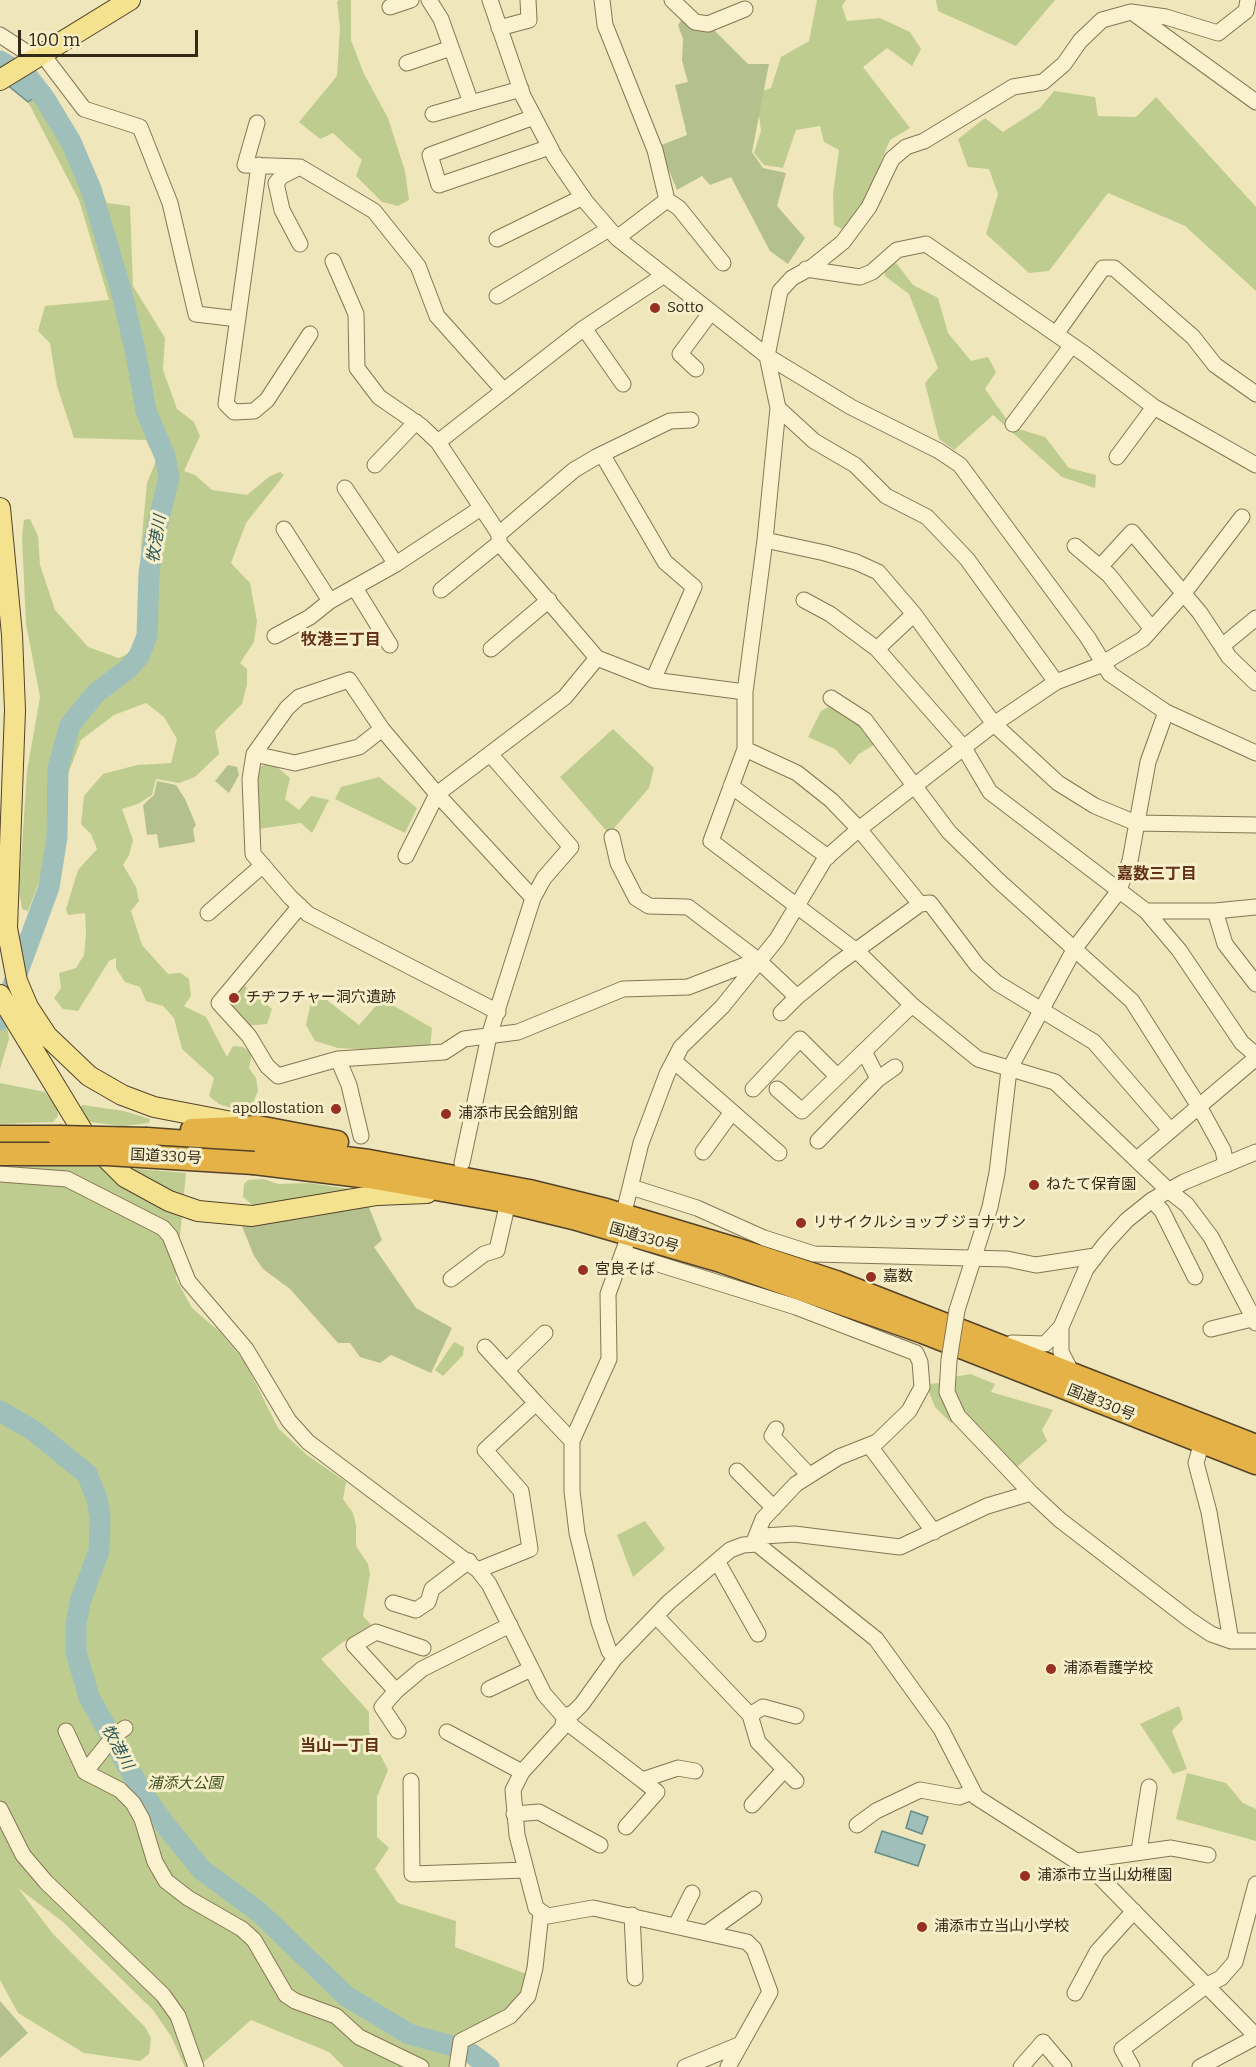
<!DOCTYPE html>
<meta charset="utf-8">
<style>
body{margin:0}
#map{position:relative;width:1256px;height:2067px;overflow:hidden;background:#efe6bb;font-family:Bitter,serif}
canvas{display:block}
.scale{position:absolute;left:18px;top:30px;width:180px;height:27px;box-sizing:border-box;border:3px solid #342a1a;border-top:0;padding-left:8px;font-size:18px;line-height:21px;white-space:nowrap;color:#342a1a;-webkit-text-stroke:4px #f6efca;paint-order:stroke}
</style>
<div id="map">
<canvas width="1256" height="2067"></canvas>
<div class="scale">100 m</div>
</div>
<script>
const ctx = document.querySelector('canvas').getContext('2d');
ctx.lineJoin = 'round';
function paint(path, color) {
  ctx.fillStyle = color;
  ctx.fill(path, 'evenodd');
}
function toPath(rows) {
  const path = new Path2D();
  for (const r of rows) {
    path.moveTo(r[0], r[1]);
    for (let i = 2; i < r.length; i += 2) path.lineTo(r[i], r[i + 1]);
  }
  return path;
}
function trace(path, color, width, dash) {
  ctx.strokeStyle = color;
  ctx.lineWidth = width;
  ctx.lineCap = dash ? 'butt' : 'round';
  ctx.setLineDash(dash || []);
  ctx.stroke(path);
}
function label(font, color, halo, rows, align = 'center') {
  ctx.font = font + ' Bitter,"Noto Sans JP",serif';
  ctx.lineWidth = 6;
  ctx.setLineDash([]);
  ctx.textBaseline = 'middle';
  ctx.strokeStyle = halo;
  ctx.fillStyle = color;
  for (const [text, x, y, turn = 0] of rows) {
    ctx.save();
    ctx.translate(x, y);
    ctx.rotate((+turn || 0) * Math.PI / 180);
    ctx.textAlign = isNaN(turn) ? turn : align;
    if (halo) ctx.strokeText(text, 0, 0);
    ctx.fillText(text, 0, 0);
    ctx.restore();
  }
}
paint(toPath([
 [340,0,351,0,351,40,364,74,388,118,405,171,409,200,398,206,382,202,356,176,362,160,333,133,320,139,299,122,337,76,340,28,337,1],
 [817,0,846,0,842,6,847,21,880,18,910,32,921,49,912,66,887,48,863,67,910,128,890,140,862,208,842,229,834,225,833,194,839,150,824,142,820,126,796,130,783,168,764,165,754,153,761,131,756,93,771,88,781,57,809,41],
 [936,0,1055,0,1016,46,938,11],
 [1054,91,1095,97,1098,116,1136,117,1156,97,1256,207,1256,291,1185,226,1108,193,1049,271,1029,273,986,234,998,194,989,169,968,167,958,139,985,118,1003,132,1040,108],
 [31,97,54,122,76,168,90,164,107,203,130,206,133,286,165,338,163,370,177,409,194,422,200,436,184,471,195,475,212,490,247,495,270,476,280,472,284,475,246,523,231,563,250,583,257,621,254,642,240,663,247,669,247,685,242,704,215,731,219,754,195,777,179,783,156,779,152,795,138,804,122,809,133,840,129,855,123,865,136,887,139,901,131,911,142,945,168,974,181,973,189,979,191,996,184,1006,206,1017,227,1057,233,1046,243,1047,252,1053,249,1068,256,1078,258,1091,252,1105,240,1111,219,1104,209,1096,214,1078,182,1049,174,1018,163,1006,146,1001,140,987,125,982,116,968,116,958,109,961,78,1011,63,1009,54,998,61,988,59,973,76,968,84,955,86,934,85,913,68,915,66,909,78,870,97,849,91,834,81,824,84,796,103,774,137,765,171,763,177,739,164,717,146,703,114,715,81,740,48,827,41,877,28,911,22,909,19,891,27,771,40,697,26,624,22,537,24,520,30,519,38,536,40,565,55,610,88,647,119,658,132,652,156,627,143,597,141,546,147,483,156,461,146,440,74,438,57,386,50,343,38,331,45,306,109,300,79,200,28,102],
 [896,263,913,285,938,298,948,333,971,361,988,357,996,372,985,389,1012,427,1045,437,1069,468,1096,475,1095,488,1062,477,993,415,954,450,939,439,925,383,938,368,909,294,885,276,884,268],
 [832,705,862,722,877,743,859,754,850,765,835,749,808,737,821,711],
 [613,729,654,768,649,788,609,834,560,777],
 [271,762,290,778,285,799,299,810,311,796,329,800,312,833,301,823,258,829,257,768],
 [379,777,417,808,405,833,335,799,341,787],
 [240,982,272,1009,267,1024,244,1026,224,1003],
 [323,997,359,1025,382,999,432,1028,430,1049,417,1052,338,1048,315,1041,306,1025,311,1001],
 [0,1016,8,1030,9,1039,0,1069],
 [0,1083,45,1092,57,1108,58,1116,53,1122,0,1124],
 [83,1105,124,1111,150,1119,149,1123,123,1126,90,1122,82,1116,79,1108],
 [76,1164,186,1173,176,1279,192,1308,220,1332,245,1362,278,1428,307,1455,346,1482,343,1499,353,1513,356,1525,356,1546,368,1564,370,1574,363,1616,373,1627,343,1642,321,1659,369,1712,369,1732,388,1770,377,1797,377,1837,389,1848,375,1869,398,1903,456,1921,455,1947,537,1978,524,1995,492,2021,453,2039,453,2067,344,2067,329,2052,251,2020,198,2067,185,2067,171,2036,153,2010,63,1922,18,1888,53,1934,145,2027,151,2038,149,2054,140,2061,84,2053,18,2013,0,1980,0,1167],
 [264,1179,278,1184,309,1183,350,1189,347,1193,256,1208,243,1197,244,1184,248,1180],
 [454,1342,464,1347,463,1355,443,1376,435,1370],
 [970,1374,995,1384,991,1392,1053,1410,1042,1430,1047,1441,1017,1467,963,1411,956,1392,954,1377],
 [938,1383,944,1388,946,1410,953,1421,951,1423,935,1407,928,1390,931,1384],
 [645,1521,665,1549,633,1577,617,1535],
 [1179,1706,1183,1719,1172,1731,1187,1769,1173,1774,1140,1724],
 [1187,1773,1226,1783,1243,1803,1256,1809,1256,1841,1176,1819]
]), '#becd8f');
paint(toPath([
 [687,12,713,29,748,64,769,64,752,152,763,168,786,173,777,206,805,238,788,264,770,251,731,177,710,185,702,176,677,190,659,146,687,135,675,85,688,82,682,61,683,39,678,25],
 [228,765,237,767,239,775,229,793,215,781],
 [157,781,176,785,185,799,196,825,193,829,195,842,159,848,157,834,147,835,143,805,154,795],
 [368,1205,382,1240,374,1247,416,1308,452,1328,431,1373,391,1355,380,1363,360,1357,350,1343,338,1343,290,1289,263,1269,254,1256,242,1226],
 [0,2001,28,2033,0,2058]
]), '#b4c18f');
const water = toPath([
 [0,55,49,88,28,102,0,79,0,55],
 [911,1811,928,1817,922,1834,906,1828,911,1811],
 [882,1831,925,1845,918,1866,875,1852,882,1831]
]);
paint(water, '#9fbfba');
trace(water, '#678d88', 1.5);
trace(toPath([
 [0,61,28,77,45,99,71,142,91,189,121,290,136,354,146,411,165,456,169,478,154,539,149,573,147,636,139,656,129,668,96,693,70,725,58,768,57,837,49,887,0,1020],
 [0,1411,34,1431,87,1474,97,1499,100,1517,99,1551,80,1602,76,1625,76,1652,89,1697,142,1792,166,1826,202,1870,259,1912,346,1996,409,2034,456,2047,472,2054,489,2067]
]), '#9fbfba', 21);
const minor = toPath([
 [429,0,441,19,471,103,521,89],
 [490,0,523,96,555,157,586,202,617,238,767,356,851,407,939,451,960,465,1088,638,1110,674,1166,712,1256,753],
 [602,0,605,25,655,150,667,200,617,238],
 [672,0,695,22,708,24,745,9],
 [1248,0,1246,11,1218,33,1166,17,1131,12,1102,20,1080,41,1064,64,1043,82,1013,87,924,141,906,147,892,159,869,207,843,242,812,267,792,278,780,291,767,356,778,408,765,540,745,692,745,749,711,841,859,953,912,1005,978,1059,1055,1082,1168,1190,1187,1205,1211,1237,1256,1323],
 [390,7,411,0],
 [1136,15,1256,102],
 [499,28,529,20,528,0],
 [0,35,37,59],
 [43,55,84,109,140,127,170,203,196,314,238,319],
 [407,63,451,48],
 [433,114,471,103],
 [534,117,430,155,439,185,550,147],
 [257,123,245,165,300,167,374,211,418,266,437,316,504,391],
 [259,165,226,404,234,412,254,411,267,400,310,334],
 [667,200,679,208,723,263],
 [497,239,583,197],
 [300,244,282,210,276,183,282,176,300,167],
 [333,261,356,314,357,368,379,397,421,426,438,442,499,534,499,543,597,658,653,680,745,692],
 [806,269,860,277,872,272,897,250,926,244,1086,355,1154,407,1256,465],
 [497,296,609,229],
 [584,328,623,384],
 [1056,334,1103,268,1114,268,1193,337,1215,365,1256,394],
 [696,369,680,354,711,312],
 [778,408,814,441,855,465,886,496,927,517,967,559,1056,682],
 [1013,424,1072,345],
 [438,442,584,328,663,276],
 [602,454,665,562,694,587,653,680],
 [1117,457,1154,407],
 [375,465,416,422],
 [345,488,396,564,481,508],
 [284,529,330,601,396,564],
 [499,534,574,470,596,457,670,421,691,420],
 [765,540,825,553,856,562,878,572,914,614,994,724,1058,783,1095,806,1136,823,1256,825],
 [1075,546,1109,575,1152,629],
 [1100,567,1132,532,1200,613,1229,657,1256,683],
 [355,588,390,645],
 [441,590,499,543],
 [804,600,830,614,877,649,964,748,990,792,1146,911,1215,911,1256,907],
 [275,636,310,617,330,601],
 [1222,646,1256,618],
 [491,649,549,600],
 [877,649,914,614],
 [831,698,865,720,949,832,999,881,1132,1001,1200,1108,1223,1150,1226,1165],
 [382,729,349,680,299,697,287,708,254,754,250,779,253,854,290,897,308,914,498,1012],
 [745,749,797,773,831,800,859,829,920,904,930,903,977,965,997,983,1094,1042,1170,1130],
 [254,754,295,763,359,747,382,729,437,794,533,898,489,1036,462,1163],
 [490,754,571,847,544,878,533,898],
 [731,786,828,857],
 [612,837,618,863,636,898,649,906,688,907,758,960,797,997],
 [406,856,437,794,565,697,597,658],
 [300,906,219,1003,249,1036,267,1066,278,1076,338,1059,444,1052,464,1039,518,1032,623,989,688,987,758,960],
 [1146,911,1179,950,1242,1043,1256,1055],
 [1215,911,1225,944,1256,984],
 [208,913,263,865],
 [781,1013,797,997,836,965,920,904],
 [338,1059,349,1085,361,1136],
 [674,1061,779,1153],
 [878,1079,895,1067],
 [753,1089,800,1039,837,1076],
 [777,1089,802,1111,912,1005],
 [818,1141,878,1079,864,1051],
 [703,1152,732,1112],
 [1137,1159,1256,1058],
 [0,1174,67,1179,163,1228,170,1236,188,1281,246,1349,289,1421,308,1442,478,1570,489,1584,544,1694,573,1727,642,1780,678,1768,695,1771],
 [631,1187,697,1208,764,1238,814,1254,1007,1259,1036,1265,1095,1256],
 [1152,1200,1162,1211,1195,1277],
 [626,1204,641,1143,667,1074,681,1047,722,1007,777,939,825,859,859,829,994,724,1056,682,1098,666,1143,639,1184,593,1242,517],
 [623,1253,796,1307,916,1353,920,1362,922,1387,909,1411,877,1442,839,1457,796,1484,763,1519,753,1544],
 [451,1279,484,1254,497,1250,508,1202],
 [957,1310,990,1207,997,1173,1009,1070,1075,948,1118,892,1130,861,1148,762,1166,712],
 [1211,1329,1252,1319],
 [1012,1343,1045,1344,1061,1327],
 [485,1347,536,1403],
 [949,1360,947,1392,958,1416,1031,1493,1060,1520,1190,1620,1211,1634,1231,1641,1256,1641],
 [508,1369,545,1333],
 [1072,1373,1061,1352,1061,1327,1086,1269,1105,1244,1127,1220,1152,1200,1184,1182,1256,1152],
 [776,1429,772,1436,809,1475],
 [869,1445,934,1532],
 [1201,1445,1196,1463,1209,1512,1231,1641],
 [737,1471,774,1508],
 [753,1544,764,1536,794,1534,900,1547,987,1506,1031,1493],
 [717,1561,758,1634],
 [478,1570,530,1549,521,1491,485,1450,536,1403,572,1441],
 [393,1603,416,1610,428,1602,432,1589,469,1561],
 [656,1616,750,1715,763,1707,796,1716],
 [423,1648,376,1632,354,1645,396,1691,422,1669,510,1625],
 [615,1658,609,1651,599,1622,577,1533,572,1491,572,1441,609,1359,608,1294,626,1244],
 [489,1689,531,1669],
 [396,1691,382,1707,398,1731],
 [750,1715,758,1742,796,1781],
 [565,1716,573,1713,582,1704,615,1658,669,1602,730,1550,743,1545,757,1544,876,1639,941,1729,976,1797,1098,1875,1256,2036],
 [565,1716,562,1728,522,1772,513,1790,517,1835,536,1908,548,1916,593,1908,747,1942,754,1949,770,1992,728,2067],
 [66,1731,85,1772,120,1790,133,1803,142,1819,155,1862,166,1881,188,1898,242,1929,254,1940,286,1995,295,2001,336,2016,359,2037,421,2067],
 [447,1732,522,1772],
 [85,1772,114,1736,125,1728],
 [411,1781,412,1874,526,1870],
 [752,1805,785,1769],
 [0,1809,23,1855,46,1882,163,1995,178,2016,196,2067],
 [514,1814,539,1812,600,1845],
 [857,1825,876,1811,920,1790,959,1797,972,1792],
 [626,1827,657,1792,642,1780],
 [1139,1851,1149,1787],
 [1078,1861,1171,1848,1208,1855],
 [632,1915,635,1978],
 [676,1925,692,1893],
 [708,1932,754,1899],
 [1075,1993,1097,1952,1134,1911],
 [457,2067,461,2041,510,2016,528,1996,535,1968,541,1913],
 [685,2067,741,2044],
 [1021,2067,1043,2042,1064,2067],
 [1132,2067,1122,2049,1207,1985,1221,1978,1235,1962,1256,1884],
 [1200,2067,1256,2037]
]);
const major = toPath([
 [0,80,130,0],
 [0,508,12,635,15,710,7,928,17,981,28,1007,47,1036,89,1076,122,1095,154,1107,232,1122],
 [0,995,88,1140,125,1177,169,1201,198,1211,252,1216,377,1195,427,1193]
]);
const highway = toPath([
 [192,1130,258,1127,337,1142],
 [0,1137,59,1137],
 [147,1139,256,1147,369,1161,529,1191,606,1210,736,1249,836,1282,1256,1446],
 [254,1163,369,1177,499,1200,573,1218,721,1261,923,1332,1256,1463]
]);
trace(minor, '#867554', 17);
trace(major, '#534229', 22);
trace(highway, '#534229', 25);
trace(minor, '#faf2ce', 15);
trace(major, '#f5e28f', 20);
trace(highway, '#e4b246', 22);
const minorBridge = toPath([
 [949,1360,957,1310]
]);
const highwayBridge = toPath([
 [59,1137,147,1139],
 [0,1154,107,1154,254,1163]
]);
trace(minorBridge, '#867554', 17, []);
trace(highwayBridge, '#534229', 25, []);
trace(minorBridge, '#faf2ce', 15);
trace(highwayBridge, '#e4b246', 22);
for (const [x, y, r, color] of [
 [655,308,6,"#973022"],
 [234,998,6,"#973022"],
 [336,1109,6,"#973022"],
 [446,1114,6,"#973022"],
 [1034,1185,6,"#973022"],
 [801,1223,6,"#973022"],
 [583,1270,6,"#973022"],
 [871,1277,6,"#973022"],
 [1051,1669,6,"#973022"],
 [1025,1876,6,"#973022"],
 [922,1927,6,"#973022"]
]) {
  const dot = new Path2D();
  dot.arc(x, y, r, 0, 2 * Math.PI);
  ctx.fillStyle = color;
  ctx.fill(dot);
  trace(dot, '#f6efca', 2);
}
label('15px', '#342a1a', '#f6efca', [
 ["Sotto",667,308],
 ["チヂフチャー洞穴遺跡",246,998],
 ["apollostation",324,1109,"right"],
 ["浦添市民会館別館",458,1114],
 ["ねたて保育園",1046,1185],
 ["リサイクルショップ ジョナサン",813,1223],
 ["宮良そば",595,1270],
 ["嘉数",883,1277],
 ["浦添看護学校",1063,1669],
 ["浦添市立当山幼稚園",1037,1876],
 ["浦添市立当山小学校",934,1927]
], 'left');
label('15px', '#342a1a', '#f6efca', [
 ["国道330号",166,1157,3],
 ["国道330号",644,1238,16],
 ["国道330号",1101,1403,22]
]);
label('italic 15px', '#3f5220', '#f6efca', [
 ["浦添大公園",185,1784]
]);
label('italic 16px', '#285255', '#f6efca', [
 ["牧港川",157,539,-81],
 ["牧港川",117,1747,61]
]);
label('bold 16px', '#623118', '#f6efca', [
 ["牧港三丁目",341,641],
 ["嘉数三丁目",1157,875],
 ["当山一丁目",340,1747]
]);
</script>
